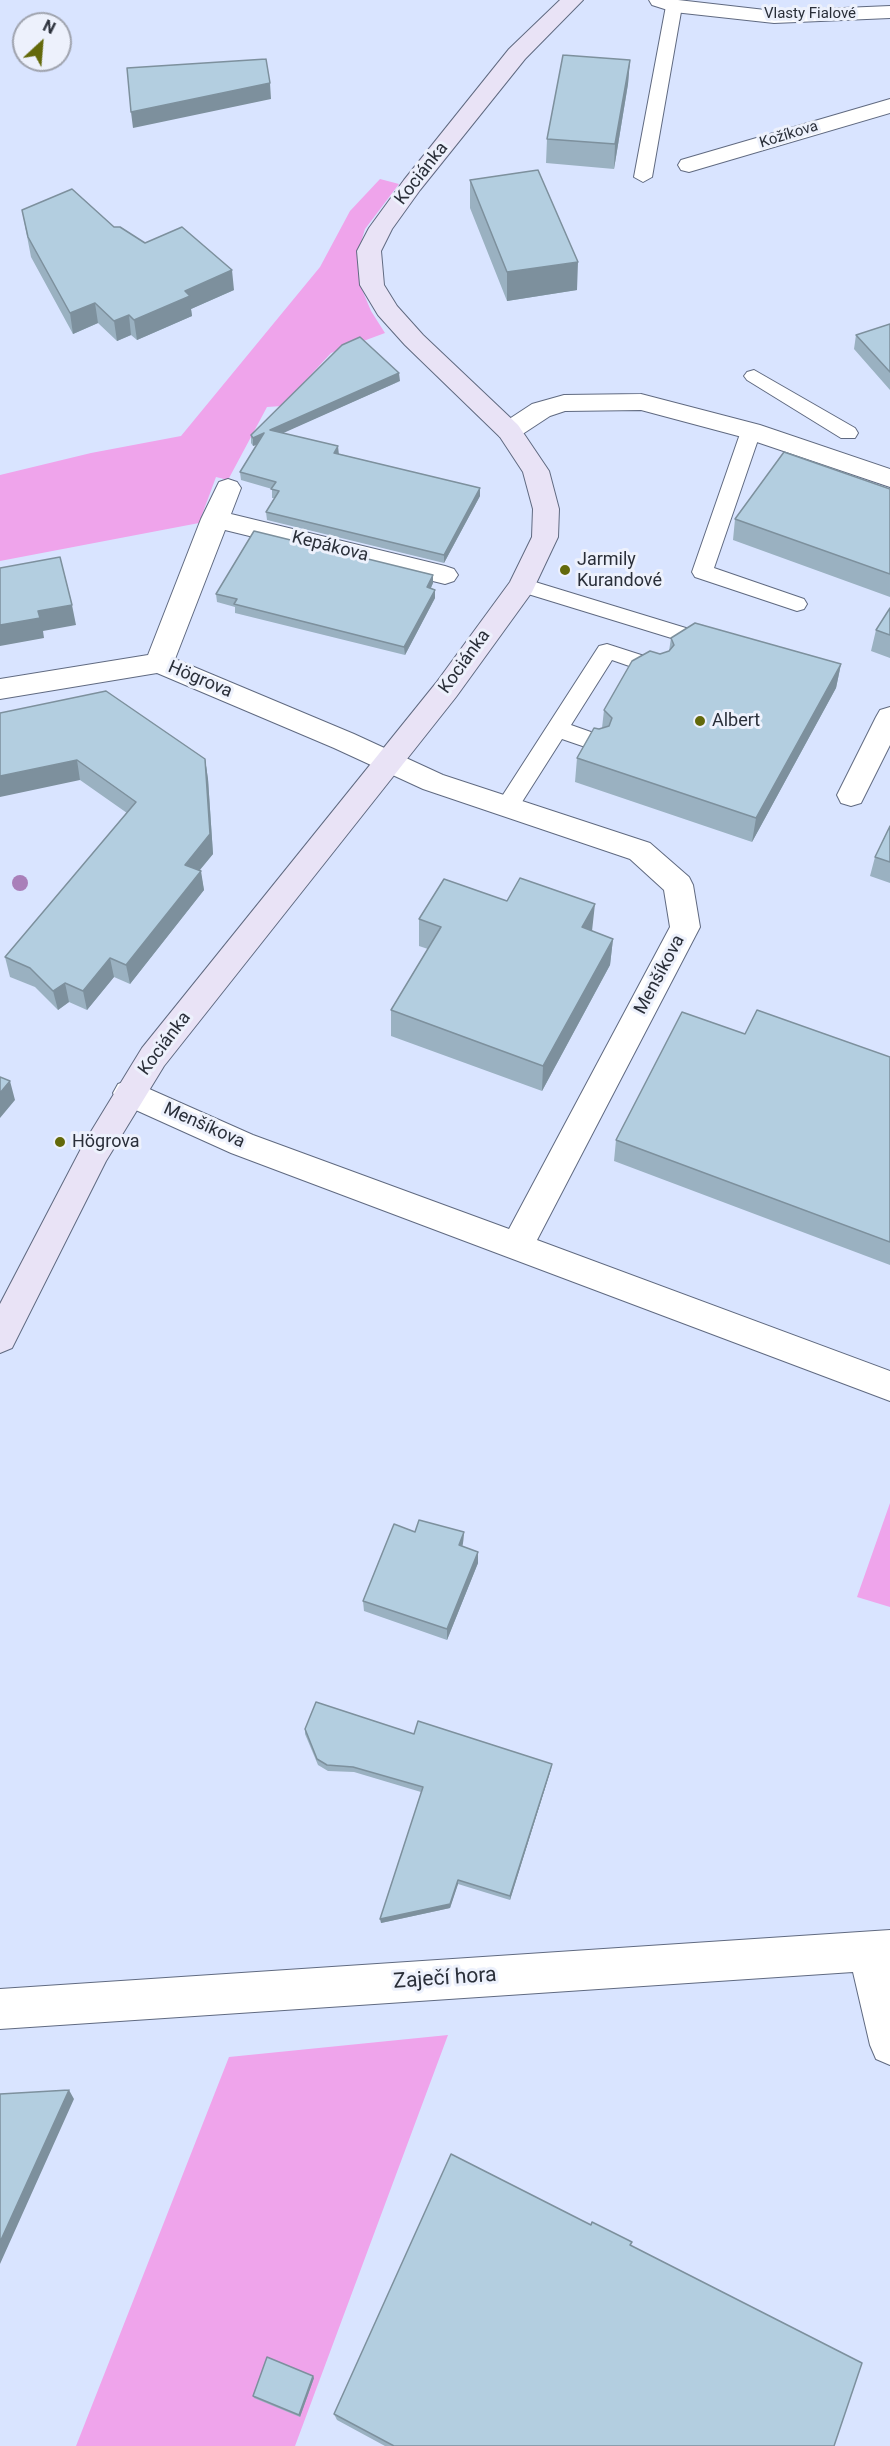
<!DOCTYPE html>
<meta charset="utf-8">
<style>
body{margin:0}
#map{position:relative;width:890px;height:2446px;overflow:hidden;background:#d9e4ff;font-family:Roboto,sans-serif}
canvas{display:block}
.north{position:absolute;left:12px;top:12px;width:60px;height:60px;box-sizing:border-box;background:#edf1fc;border:2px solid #9fa3ae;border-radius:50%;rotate:26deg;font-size:16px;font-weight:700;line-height:24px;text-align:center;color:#2a2f39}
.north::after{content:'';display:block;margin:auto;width:21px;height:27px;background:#63690a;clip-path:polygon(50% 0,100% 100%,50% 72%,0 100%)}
</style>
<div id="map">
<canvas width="890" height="2446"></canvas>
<div class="north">N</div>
</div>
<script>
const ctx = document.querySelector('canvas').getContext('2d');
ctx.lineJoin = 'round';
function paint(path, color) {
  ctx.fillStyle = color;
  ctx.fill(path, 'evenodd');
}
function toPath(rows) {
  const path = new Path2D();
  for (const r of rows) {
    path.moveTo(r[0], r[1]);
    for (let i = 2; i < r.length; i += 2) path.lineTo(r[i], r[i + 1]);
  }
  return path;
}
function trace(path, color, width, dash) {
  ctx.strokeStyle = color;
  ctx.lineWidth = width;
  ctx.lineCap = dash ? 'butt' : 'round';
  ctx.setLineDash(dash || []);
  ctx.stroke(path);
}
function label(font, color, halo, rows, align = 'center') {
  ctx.font = font + ' Roboto,sans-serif';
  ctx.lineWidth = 6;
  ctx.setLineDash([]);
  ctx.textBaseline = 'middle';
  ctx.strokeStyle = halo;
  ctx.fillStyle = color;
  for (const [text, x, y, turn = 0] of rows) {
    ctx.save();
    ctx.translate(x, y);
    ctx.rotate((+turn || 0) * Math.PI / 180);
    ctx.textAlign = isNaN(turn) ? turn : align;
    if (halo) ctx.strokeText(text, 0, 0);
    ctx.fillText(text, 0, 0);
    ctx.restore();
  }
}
paint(toPath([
 [380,179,399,184,365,229,359,249,358,265,361,287,371,311,385,333,331,353,282,406,267,407,228,480,216,477,199,523,0,561,0,475,91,453,181,436,320,267,350,211],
 [890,1503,890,1607,857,1597],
 [448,2035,295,2446,76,2446,229,2057]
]), '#efa4eb');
const lane = toPath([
 [674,1,682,6,652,177,643,182,634,177,666,6,674,1],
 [754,370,855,428,858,433,855,438,841,438,747,380,744,376,747,372,754,370],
 [751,425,758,426,761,431,714,568,804,599,807,604,804,609,797,611,695,577,692,572,741,431,744,426,751,425],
 [522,578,712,636,715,641,712,646,704,648,515,590,512,585,515,580,522,578],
 [607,644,666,663,669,668,666,673,658,676,612,660,571,725,605,737,608,743,605,749,597,751,562,739,515,813,507,815,499,813,496,807,499,801,599,646,607,644]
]);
const street = toPath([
 [649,0,678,0,774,11,890,6,890,18,774,23,674,12,652,5,649,0],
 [890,99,890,113,689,172,681,170,678,165,681,160,890,99],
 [641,394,760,425,890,469,890,487,742,437,641,410,565,411,550,416,518,437,509,439,500,437,496,431,500,425,532,404,564,395,641,394],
 [228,479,237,482,241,488,231,514,445,566,454,569,458,575,454,581,445,584,225,530,175,659,354,734,443,775,650,843,689,877,693,885,700,927,537,1240,890,1371,890,1401,231,1153,118,1102,113,1093,118,1084,129,1080,253,1135,509,1229,670,927,664,890,630,859,423,789,334,748,157,673,0,699,0,679,148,655,201,519,219,482,228,479],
 [890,707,890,745,861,803,851,806,841,803,837,795,876,717,880,710,890,707],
 [890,1930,890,2065,876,2059,870,2045,853,1972,0,2029,0,1989,890,1930]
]);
const secondary = toPath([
 [560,0,583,0,525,59,420,190,392,229,381,251,384,285,397,306,423,335,518,425,549,471,559,509,558,537,532,592,456,697,164,1066,106,1161,12,1348,0,1353,0,1304,84,1143,142,1048,436,683,510,582,532,537,533,509,523,472,500,437,405,345,378,315,360,285,357,251,369,228,404,180,509,49,560,0]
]);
trace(lane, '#606a81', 2);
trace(street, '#606a81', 2);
trace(secondary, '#606a81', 2);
paint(lane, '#fff');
paint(street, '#fff');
paint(secondary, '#e9e3f6');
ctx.fillStyle = '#a97fb9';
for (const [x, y] of [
 [20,883]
]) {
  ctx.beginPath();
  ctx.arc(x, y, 8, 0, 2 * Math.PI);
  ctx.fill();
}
paint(toPath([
 [630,60,628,84,614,169,546,163,547,139],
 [470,180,577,290,507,301,470,208],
 [22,210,114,227,234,290,191,309,192,316,137,340,131,335,117,341,98,323,73,334,31,257],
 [890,324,890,390,854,349,856,335],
 [400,381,282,433,339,454,480,488,480,496,444,563,267,520,266,512,275,498,272,498,272,489,241,480,240,472,257,445,253,446,251,443,251,435],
 [890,489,890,597,733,540,735,519],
 [433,575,433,583,431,588,435,590,435,598,405,655,235,613,235,607,217,602,216,594],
 [890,608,890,658,871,651,876,630],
 [671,638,841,664,836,688,752,842,575,782,577,758,599,729,602,728,604,710,660,654,669,651],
 [0,713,205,759,208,779,213,854,200,870,204,890,130,984,114,977,87,1010,69,1002,58,1010,35,987,10,977,5,957,127,813,80,780],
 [890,826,890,883,870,876,875,857],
 [419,919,592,931,613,939,610,965,542,1091,391,1036,391,1010,428,949,419,946],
 [745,1034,890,1057,890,1265,614,1161,616,1140],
 [415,1532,464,1532,463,1543,462,1547,478,1552,478,1563,447,1640,364,1611,363,1601],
 [305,1729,414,1734,551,1769,510,1900,458,1884,450,1908,381,1923,421,1792,354,1772,328,1771,318,1765,305,1734],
 [630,2245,834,2446,385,2446,337,2420,334,2414],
 [314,2378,300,2417,254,2398,253,2396]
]), '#9ab1c1');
paint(toPath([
 [630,60,628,84,614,169,615,144],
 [270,83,271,99,133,128,131,112],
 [578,262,577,290,507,301,507,272],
 [232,270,234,290,191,309,192,316,137,340,134,320,185,291],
 [95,303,98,323,73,334,70,313],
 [129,315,131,335,117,341,114,321],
 [399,373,400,381,270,439,270,430],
 [264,433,265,441,253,446,253,438],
 [338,446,339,455,334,453],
 [480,488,480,496,444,563,444,555],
 [433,575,433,583,427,596,427,587],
 [435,590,435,598,405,655,404,647],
 [72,605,76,625,43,631,44,638,0,646,0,625,38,611],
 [841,664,836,688,752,842,756,818],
 [205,759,208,779,213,854,188,884,185,865],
 [77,760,80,780,0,797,0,776],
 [201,871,204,890,130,984,126,965],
 [595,904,592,931,582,927],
 [613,939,610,965,542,1091,543,1066],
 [110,958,114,977,87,1010,83,991],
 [65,983,69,1002,58,1010,53,991],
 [10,1081,15,1100,0,1118,0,1093],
 [464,1532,463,1543,459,1557,459,1545],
 [478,1552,478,1563,447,1640,447,1629],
 [552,1764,551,1769,510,1900,510,1896],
 [458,1880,458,1884,450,1908,381,1923,380,1919],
 [69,2090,74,2099,0,2264,0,2242],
 [313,2376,314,2378,300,2417,299,2415]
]), '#7d909d');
const building = toPath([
 [563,55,630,60,615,144,547,139,563,55],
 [266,59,270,83,131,112,127,68,266,59],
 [538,170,578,262,507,272,470,180,538,170],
 [72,189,114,227,120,227,145,243,182,227,232,270,185,291,190,296,134,320,129,315,114,321,95,303,70,313,28,237,22,210,72,189],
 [890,324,890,372,856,335,890,324],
 [360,337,399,373,270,430,338,446,334,453,480,488,444,555,266,512,279,491,271,489,276,482,240,472,264,433,253,438,251,435,342,345,360,337],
 [784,452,890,489,890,574,735,519,784,452],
 [254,531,433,575,427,587,435,590,404,647,234,604,237,599,216,594,254,531],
 [60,557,72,605,38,611,40,618,0,625,0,568,60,557],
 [890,608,890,635,876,630,890,608],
 [695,623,841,664,756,818,577,758,594,728,599,729,609,726,612,718,604,710,632,661,650,651,660,654,669,651,674,645,671,638,695,623],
 [106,691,205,759,210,834,185,865,201,871,126,965,110,958,83,991,65,983,53,991,30,968,5,957,136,802,77,760,0,776,0,713,106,691],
 [890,826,890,862,875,857,890,826],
 [520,878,595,904,582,927,613,939,543,1066,391,1010,441,927,419,919,444,879,507,901,520,878],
 [757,1010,890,1057,890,1242,616,1140,682,1012,745,1034,757,1010],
 [0,1077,10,1081,0,1093,0,1077],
 [419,1520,464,1532,459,1545,478,1552,447,1629,363,1601,394,1524,415,1532,419,1520],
 [316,1702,414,1734,418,1721,552,1764,510,1896,458,1880,450,1904,380,1919,423,1787,353,1767,327,1765,317,1759,305,1729,316,1702],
 [69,2090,0,2242,0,2094,69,2090],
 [451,2154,591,2225,592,2222,632,2242,630,2245,862,2363,834,2446,394,2446,334,2414,451,2154],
 [267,2357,313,2376,299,2415,253,2396,267,2357]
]);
paint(building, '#b3cee0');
trace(building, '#7d909d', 1.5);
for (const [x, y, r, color] of [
 [565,570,6,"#63690a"],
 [700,721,6,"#63690a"],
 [60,1142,6,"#63690a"]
]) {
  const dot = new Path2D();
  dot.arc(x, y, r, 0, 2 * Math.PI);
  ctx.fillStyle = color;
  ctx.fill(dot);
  trace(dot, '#edf1fc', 2);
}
label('15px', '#2a2f39', '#edf1fc', [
 ["Vlasty Fialové",810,14],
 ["Kožíkova",789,135,-17]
]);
label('18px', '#2a2f39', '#edf1fc', [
 ["Kociánka",422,174,-52],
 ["Kepákova",330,547,14],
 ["Kociánka",465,662,-54],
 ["Högrova",200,680,23],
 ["Menšíkova",660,975,-62],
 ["Kociánka",165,1044,-53],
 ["Menšíkova",204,1126,24]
]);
label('18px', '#2a2f39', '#edf1fc', [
 ["Jarmily",577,560],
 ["Kurandové",577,581],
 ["Albert",712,721],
 ["Högrova",72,1142]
], 'left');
label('21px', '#2a2f39', '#edf1fc', [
 ["Zaječí hora",445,1979,-4]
]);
</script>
